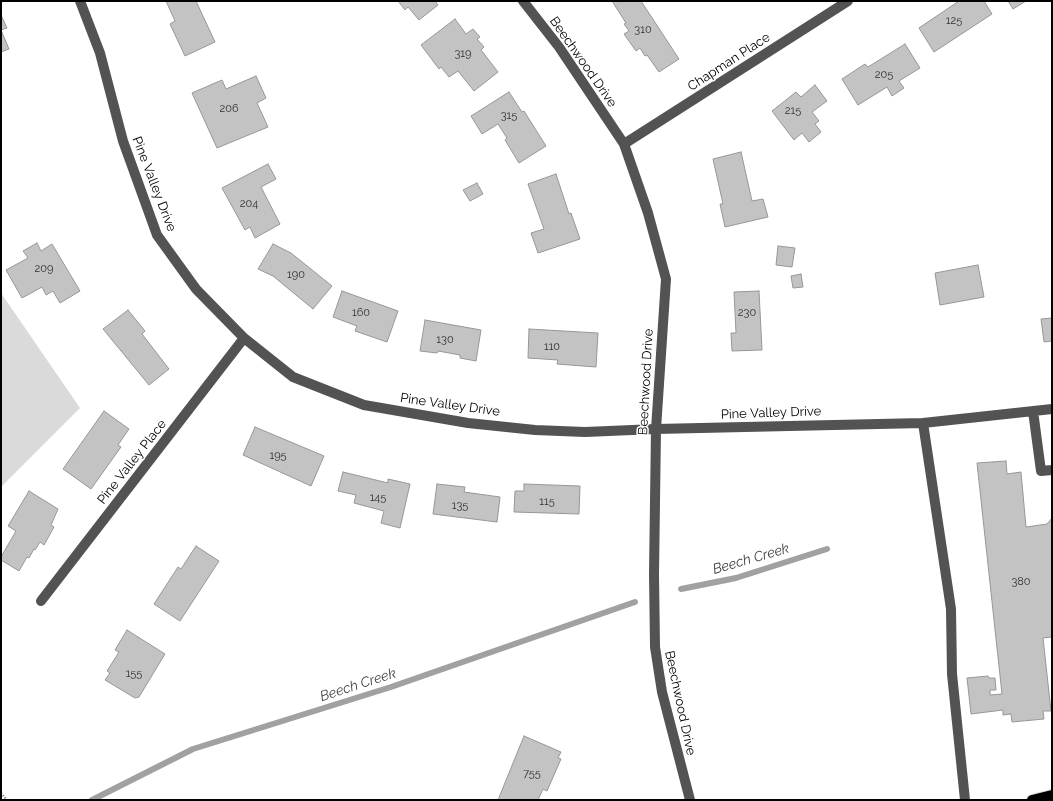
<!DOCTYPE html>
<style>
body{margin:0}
#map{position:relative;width:1053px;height:801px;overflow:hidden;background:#fff;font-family:Raleway,sans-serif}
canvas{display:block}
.frame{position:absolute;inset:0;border:2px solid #000;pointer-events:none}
</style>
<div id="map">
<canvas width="1053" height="801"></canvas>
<div class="frame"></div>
</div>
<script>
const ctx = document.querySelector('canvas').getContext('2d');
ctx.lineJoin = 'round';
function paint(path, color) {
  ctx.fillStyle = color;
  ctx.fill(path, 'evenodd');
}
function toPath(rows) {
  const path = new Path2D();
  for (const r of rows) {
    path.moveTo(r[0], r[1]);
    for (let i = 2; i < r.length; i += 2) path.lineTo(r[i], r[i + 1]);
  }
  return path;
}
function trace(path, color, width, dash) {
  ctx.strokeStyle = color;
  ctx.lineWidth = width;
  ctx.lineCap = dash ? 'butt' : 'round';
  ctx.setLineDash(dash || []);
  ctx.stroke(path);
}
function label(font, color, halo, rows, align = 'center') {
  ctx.font = font + ' Raleway,sans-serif';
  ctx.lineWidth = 3;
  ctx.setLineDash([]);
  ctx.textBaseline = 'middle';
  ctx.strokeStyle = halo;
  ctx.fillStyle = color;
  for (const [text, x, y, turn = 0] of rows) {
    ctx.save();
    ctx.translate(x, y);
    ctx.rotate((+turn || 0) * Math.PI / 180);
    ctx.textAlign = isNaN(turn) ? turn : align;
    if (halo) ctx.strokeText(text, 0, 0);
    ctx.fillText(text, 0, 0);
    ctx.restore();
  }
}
paint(toPath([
 [1,293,80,408,1,487]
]), '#dadada');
trace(toPath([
 [681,589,736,578,827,549],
 [92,800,193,749,391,687,635,602]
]), '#a1a1a1', 6);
const building = toPath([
 [166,1,196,1,215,42,185,56,170,24,175,21,166,1],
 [398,1,435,1,438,5,419,20,408,7,405,10,398,1],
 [612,1,641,1,679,59,659,72,647,55,645,56,640,48,636,51,624,34,629,31,624,24,626,23,612,1],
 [959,1,984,1,992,14,934,52,919,28,959,1],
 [1008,1,1026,1,1013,9,1008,1],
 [1,15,7,28,1,30,1,15],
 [455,19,466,34,473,29,480,37,477,39,484,47,481,50,498,72,474,91,458,71,449,77,441,67,439,69,421,45,455,19],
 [1,30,9,49,1,52,1,30],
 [905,44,920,68,899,81,904,88,892,96,887,87,858,105,842,79,865,64,868,67,905,44],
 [256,76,266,98,257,103,268,127,217,148,192,93,222,80,226,89,256,76],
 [815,85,827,101,812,112,819,121,815,124,821,132,809,142,802,133,794,140,772,111,796,92,801,97,815,85],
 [509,92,522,112,524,111,546,146,519,163,505,140,507,138,498,124,482,134,471,116,509,92],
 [741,152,752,201,763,199,768,217,725,227,720,204,723,204,713,159,741,152],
 [268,164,276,179,261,187,280,224,255,238,250,227,245,230,222,188,268,164],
 [556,174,569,214,571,213,580,239,538,253,531,233,544,229,528,184,556,174],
 [477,183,483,194,470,201,463,190,477,183],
 [37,243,41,251,52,244,80,291,60,303,53,291,46,295,42,287,22,298,6,270,28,258,23,251,37,243],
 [273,244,291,253,332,286,313,309,273,276,258,269,273,244],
 [778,246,795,248,792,267,776,265,778,246],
 [978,265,984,297,940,305,935,273,978,265],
 [801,274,803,287,793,288,791,276,801,274],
 [342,291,398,311,387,342,355,331,357,326,333,317,342,291],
 [759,291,762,350,732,351,731,333,736,333,734,292,759,291],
 [128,310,145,331,142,334,169,369,149,385,103,329,128,310],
 [1052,318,1052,341,1044,342,1041,319,1052,318],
 [425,320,481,330,476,361,460,358,460,355,438,351,437,353,420,351,425,320],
 [529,329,598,333,596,367,557,364,558,360,528,358,529,329],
 [104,411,129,429,118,445,121,447,91,489,63,469,104,411],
 [255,427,324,456,311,486,243,455,255,427],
 [1006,461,1007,474,1021,472,1026,527,1047,524,1052,518,1052,637,1043,638,1051,711,1043,711,1044,719,1012,722,1011,714,1003,715,1003,710,971,714,967,678,988,676,989,678,995,678,996,690,990,690,990,695,1002,694,977,463,1006,461],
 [343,472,388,483,388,479,410,484,400,528,381,523,384,511,354,503,356,495,338,491,343,472],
 [437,484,465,487,464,492,500,497,497,522,433,514,437,484],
 [524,484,580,486,579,514,514,512,515,491,524,491,524,484],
 [29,491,58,509,51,525,54,527,44,545,40,542,35,550,34,549,29,558,27,557,19,571,1,560,1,557,16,531,8,526,29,491],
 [196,546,219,561,180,621,154,604,178,567,181,569,196,546],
 [127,630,165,654,139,697,135,698,105,680,110,673,107,671,119,652,115,650,127,630],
 [524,736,561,752,558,758,561,759,547,791,543,789,538,800,498,800,524,736]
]);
paint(building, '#c3c3c3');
trace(building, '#979797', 1);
const major = toPath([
 [1032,800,1052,795]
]);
trace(major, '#dbdbdb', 12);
trace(toPath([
 [1,793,7,800]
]), '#757575', 2.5, [1, 2]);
trace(toPath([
 [80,1,100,53,123,141,157,235,196,289,244,338,293,377,364,405,468,423,535,430,585,432,656,429,923,423,1052,409],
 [523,1,559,47,624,144,648,213,666,279,656,429,654,574,655,647,662,692,690,800],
 [624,144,848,1],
 [1033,411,1041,471,1052,470],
 [923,423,951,609,952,674,965,800],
 [41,601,244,338]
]), '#535353', 10);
trace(major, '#000', 10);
label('11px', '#313131', null, [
 ["125",954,21],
 ["310",643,30],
 ["319",463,54],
 ["205",884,75],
 ["206",229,109],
 ["215",793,111],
 ["315",509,116],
 ["204",249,204],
 ["209",44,269],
 ["190",296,275],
 ["160",361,313],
 ["230",747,313],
 ["130",445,340],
 ["110",552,347],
 ["195",278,456],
 ["145",378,498],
 ["115",547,502],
 ["135",460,506],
 ["380",1021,582],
 ["155",134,674],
 ["755",532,774]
]);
label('13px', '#000', '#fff', [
 ["Beechwood Drive",583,62,55],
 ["Chapman Place",729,62,-33],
 ["Pine Valley Drive",154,184,69],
 ["Beechwood Drive",646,382,-87],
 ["Pine Valley Drive",450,405,8],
 ["Pine Valley Drive",771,413,-2],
 ["Pine Valley Place",132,462,-52],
 ["Beechwood Drive",680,703,78]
]);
label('italic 14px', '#424242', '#fff', [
 ["Beech Creek",751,559,-16],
 ["Beech Creek",358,685,-18]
]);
</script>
